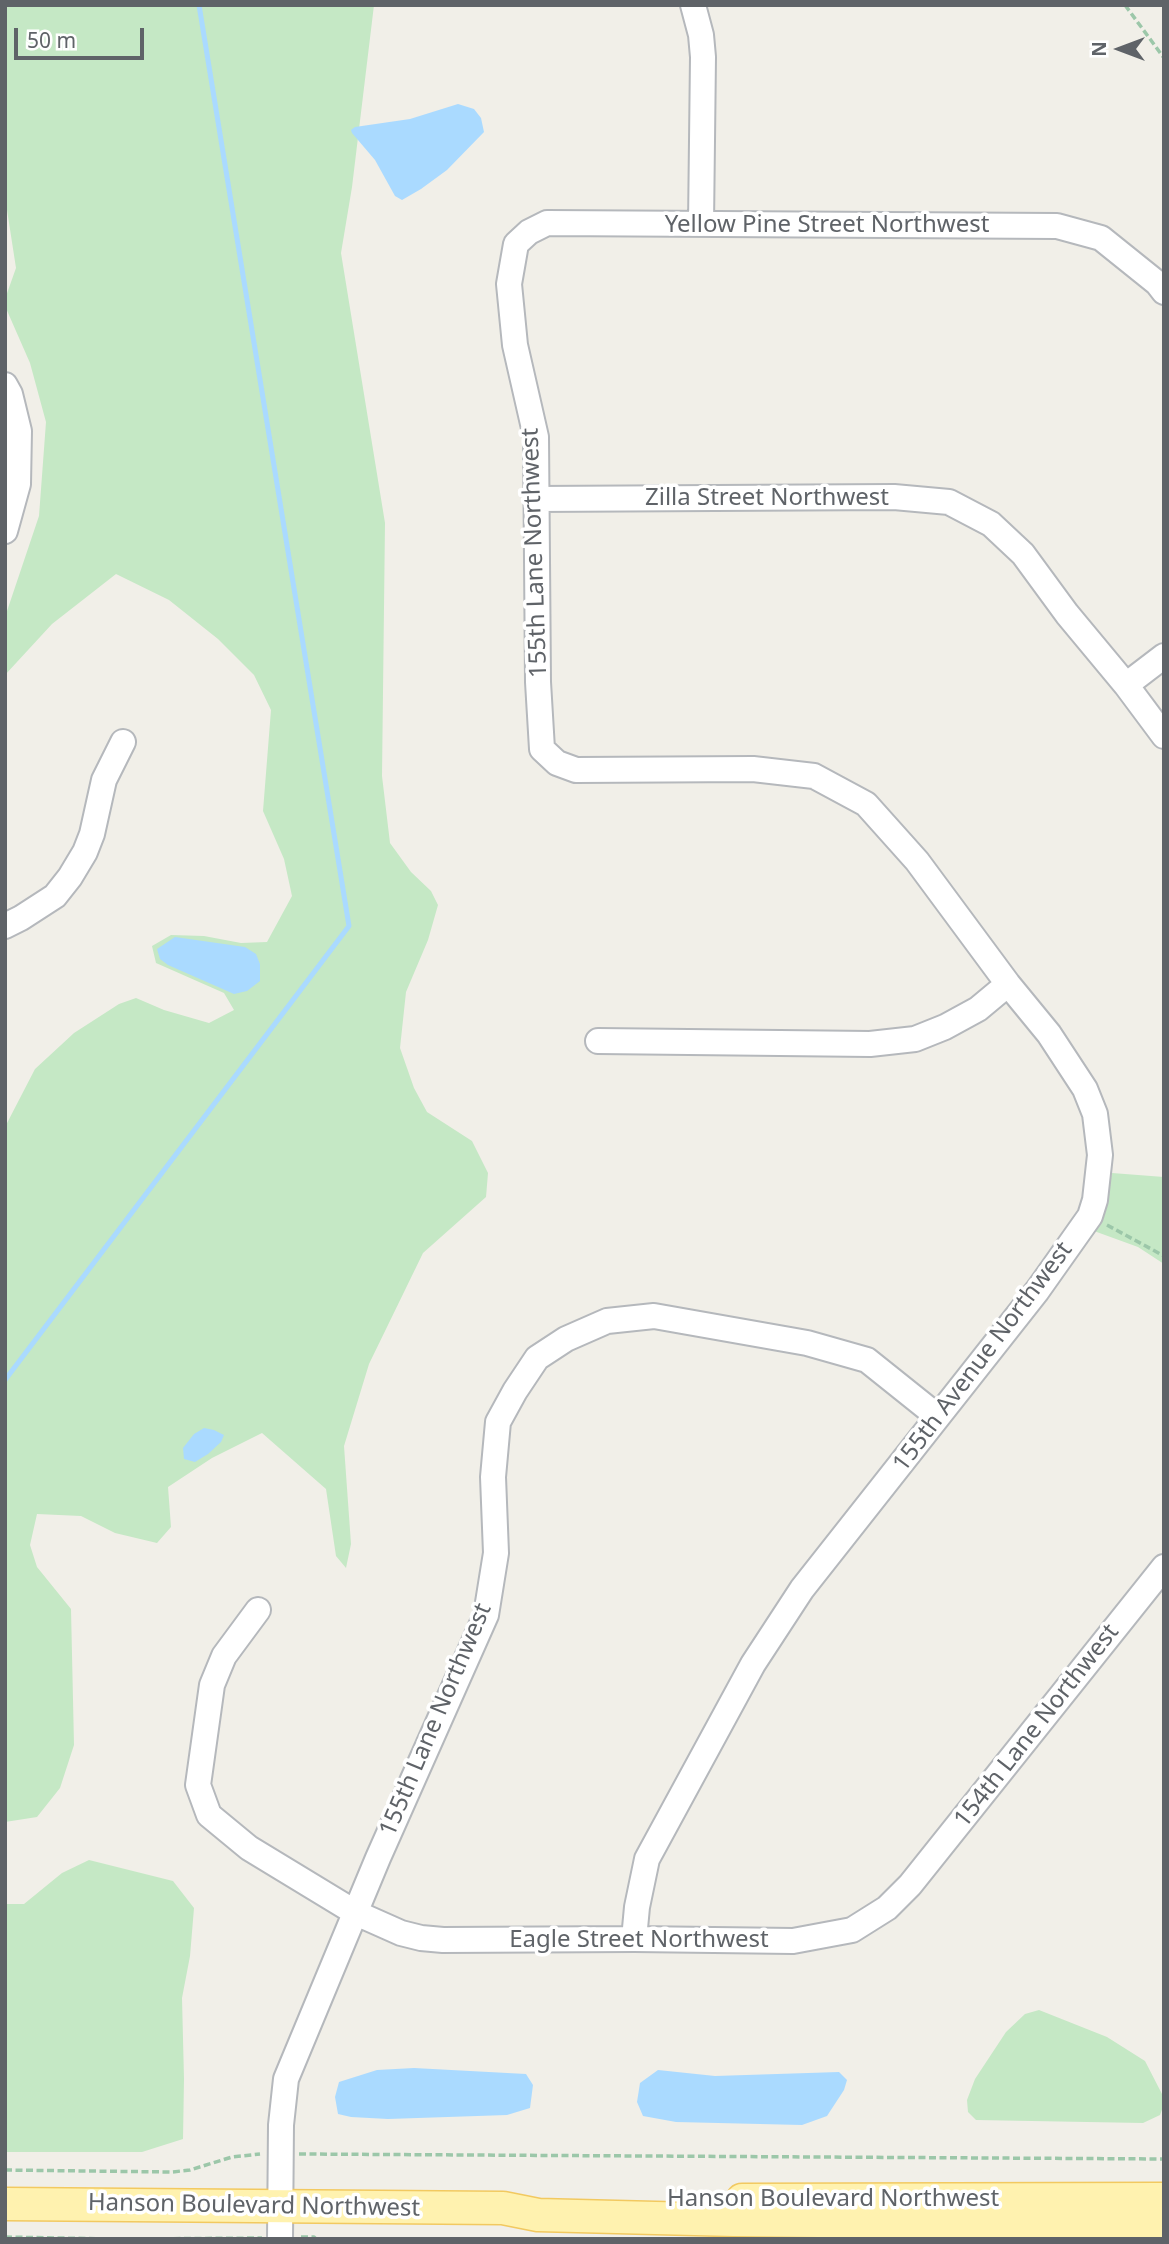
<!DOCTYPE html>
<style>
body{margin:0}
#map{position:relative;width:1169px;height:2244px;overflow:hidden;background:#f1efe8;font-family:"Noto Sans",sans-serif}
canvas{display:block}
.frame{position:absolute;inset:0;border:7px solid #5f6368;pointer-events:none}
.north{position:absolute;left:1085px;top:14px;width:70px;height:70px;-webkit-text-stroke:5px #fff;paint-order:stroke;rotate:270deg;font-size:19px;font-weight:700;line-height:28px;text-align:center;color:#5f6368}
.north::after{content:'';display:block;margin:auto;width:24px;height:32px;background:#5f6368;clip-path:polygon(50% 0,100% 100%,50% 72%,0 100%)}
.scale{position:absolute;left:14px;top:28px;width:130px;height:32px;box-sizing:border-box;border:4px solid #5f6368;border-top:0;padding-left:9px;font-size:21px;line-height:24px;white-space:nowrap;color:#5f6368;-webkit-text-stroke:5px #fff;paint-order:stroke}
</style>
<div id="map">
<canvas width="1169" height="2244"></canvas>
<div class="frame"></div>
<div class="north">N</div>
<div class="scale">50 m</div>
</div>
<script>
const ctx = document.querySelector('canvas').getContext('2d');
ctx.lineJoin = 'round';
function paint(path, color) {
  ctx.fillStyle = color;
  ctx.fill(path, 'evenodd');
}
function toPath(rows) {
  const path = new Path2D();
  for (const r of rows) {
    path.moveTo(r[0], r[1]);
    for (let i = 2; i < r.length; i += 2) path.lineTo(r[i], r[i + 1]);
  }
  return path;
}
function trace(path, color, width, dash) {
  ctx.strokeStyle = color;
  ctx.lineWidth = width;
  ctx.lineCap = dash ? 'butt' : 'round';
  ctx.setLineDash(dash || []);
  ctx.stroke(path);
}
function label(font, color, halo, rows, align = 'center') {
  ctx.font = font + ' "Noto Sans",sans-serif';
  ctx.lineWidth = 7;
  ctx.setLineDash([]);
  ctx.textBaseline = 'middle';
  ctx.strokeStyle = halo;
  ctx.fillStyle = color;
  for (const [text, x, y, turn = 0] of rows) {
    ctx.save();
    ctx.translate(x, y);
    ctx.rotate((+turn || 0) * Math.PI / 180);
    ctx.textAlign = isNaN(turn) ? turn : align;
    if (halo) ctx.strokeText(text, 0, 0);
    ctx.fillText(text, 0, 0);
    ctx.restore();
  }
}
paint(toPath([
 [5,5,374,5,352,187,341,253,385,523,382,776,390,843,411,872,431,891,438,905,428,940,406,992,400,1048,414,1088,427,1112,472,1141,488,1173,486,1197,423,1253,369,1364,344,1446,351,1544,346,1568,336,1556,326,1489,262,1433,212,1458,168,1487,171,1527,157,1543,115,1533,81,1516,37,1514,30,1545,37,1567,71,1609,74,1745,60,1788,37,1817,5,1822,5,1127,35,1069,74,1033,119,1004,136,998,164,1010,209,1023,234,1010,224,993,156,963,152,946,171,935,204,936,241,943,267,942,292,896,284,859,263,811,271,710,254,675,218,639,169,600,116,574,52,624,5,675,5,617,39,516,46,422,30,363,5,306,5,299,16,268,5,197],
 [1112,1173,1164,1177,1164,1264,1138,1247,1094,1231,1105,1205],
 [89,1860,173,1881,194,1908,190,1956,182,1998,184,2079,183,2139,142,2152,5,2152,5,1904,24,1904,62,1873],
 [1039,2010,1107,2037,1145,2061,1162,2094,1163,2107,1160,2115,1143,2123,976,2120,968,2112,967,2100,975,2079,1006,2032,1025,2014]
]), '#c5e8c5');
paint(toPath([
 [458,104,474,109,481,118,484,132,447,170,421,189,402,200,395,196,375,160,352,133,351,130,355,127,410,119],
 [175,937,245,947,256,954,260,964,260,981,247,991,234,994,168,965,160,959,157,949],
 [204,1428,214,1430,224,1435,221,1442,208,1454,195,1462,184,1459,183,1448,194,1434],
 [414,2068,526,2074,533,2085,530,2108,507,2115,388,2119,351,2117,338,2114,335,2097,339,2082,377,2070],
 [658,2070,715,2076,839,2072,847,2080,844,2090,827,2116,802,2125,676,2122,643,2116,637,2102,640,2083]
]), '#aadaff');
trace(toPath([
 [5,1380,349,926,199,5]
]), '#aadaff', 5);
const minor = toPath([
 [693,5,701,35,703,57,701,224],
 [5,385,10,394,19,431,18,484,5,531],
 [536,499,894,497,949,502,991,524,1023,554,1067,614,1126,685,1164,736],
 [1126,685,1164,656],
 [5,926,21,918,55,896,70,877,85,852,92,834,104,780,123,742],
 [598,1041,870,1044,915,1039,945,1027,978,1009,1008,984],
 [258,1610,224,1656,212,1685,198,1785,209,1815,249,1848,356,1913,401,1933,421,1938,443,1940,634,1939,793,1941,852,1930,887,1908,910,1885,1164,1567],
 [634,1939,637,1907,647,1859,753,1664,802,1589,1037,1291,1090,1216,1095,1200,1100,1155,1095,1114,1085,1089,1049,1034,1008,984,917,861,866,804,814,776,753,769,576,770,557,763,542,749,538,682,536,437,515,345,509,284,516,244,529,232,547,223,1057,226,1101,238,1157,283,1164,292],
 [280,2239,281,2125,286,2079,378,1858,486,1615,496,1553,493,1477,498,1422,515,1391,537,1358,566,1339,607,1321,654,1316,807,1343,867,1360,937,1416]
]);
const major = toPath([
 [742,2200,1164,2199],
 [5,2204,503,2208,538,2215,734,2220,1164,2225]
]);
trace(minor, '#b5b8bc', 28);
trace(major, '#f2c960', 35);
trace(toPath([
 [1125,5,1164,58],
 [1107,1225,1164,1256],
 [299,2154,1164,2159],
 [5,2170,172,2172,190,2170,232,2157,260,2154],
 [5,2237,117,2239],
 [301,2237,314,2237,316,2239],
 [121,2239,262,2238]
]), '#9cc7a9', 3.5, [7, 3.5]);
trace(minor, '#fff', 24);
trace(major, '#fff2af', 32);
label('24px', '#5f6368', '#fff', [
 ["Yellow Pine Street Northwest",827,225],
 ["Zilla Street Northwest",767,498],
 ["155th Lane Northwest",535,553,-92],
 ["155th Avenue Northwest",983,1357,-53],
 ["155th Lane Northwest",436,1720,-67],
 ["154th Lane Northwest",1037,1726,-52],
 ["Eagle Street Northwest",639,1940],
 ["Hanson Boulevard Northwest",833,2199],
 ["Hanson Boulevard Northwest",254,2206,1]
]);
</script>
